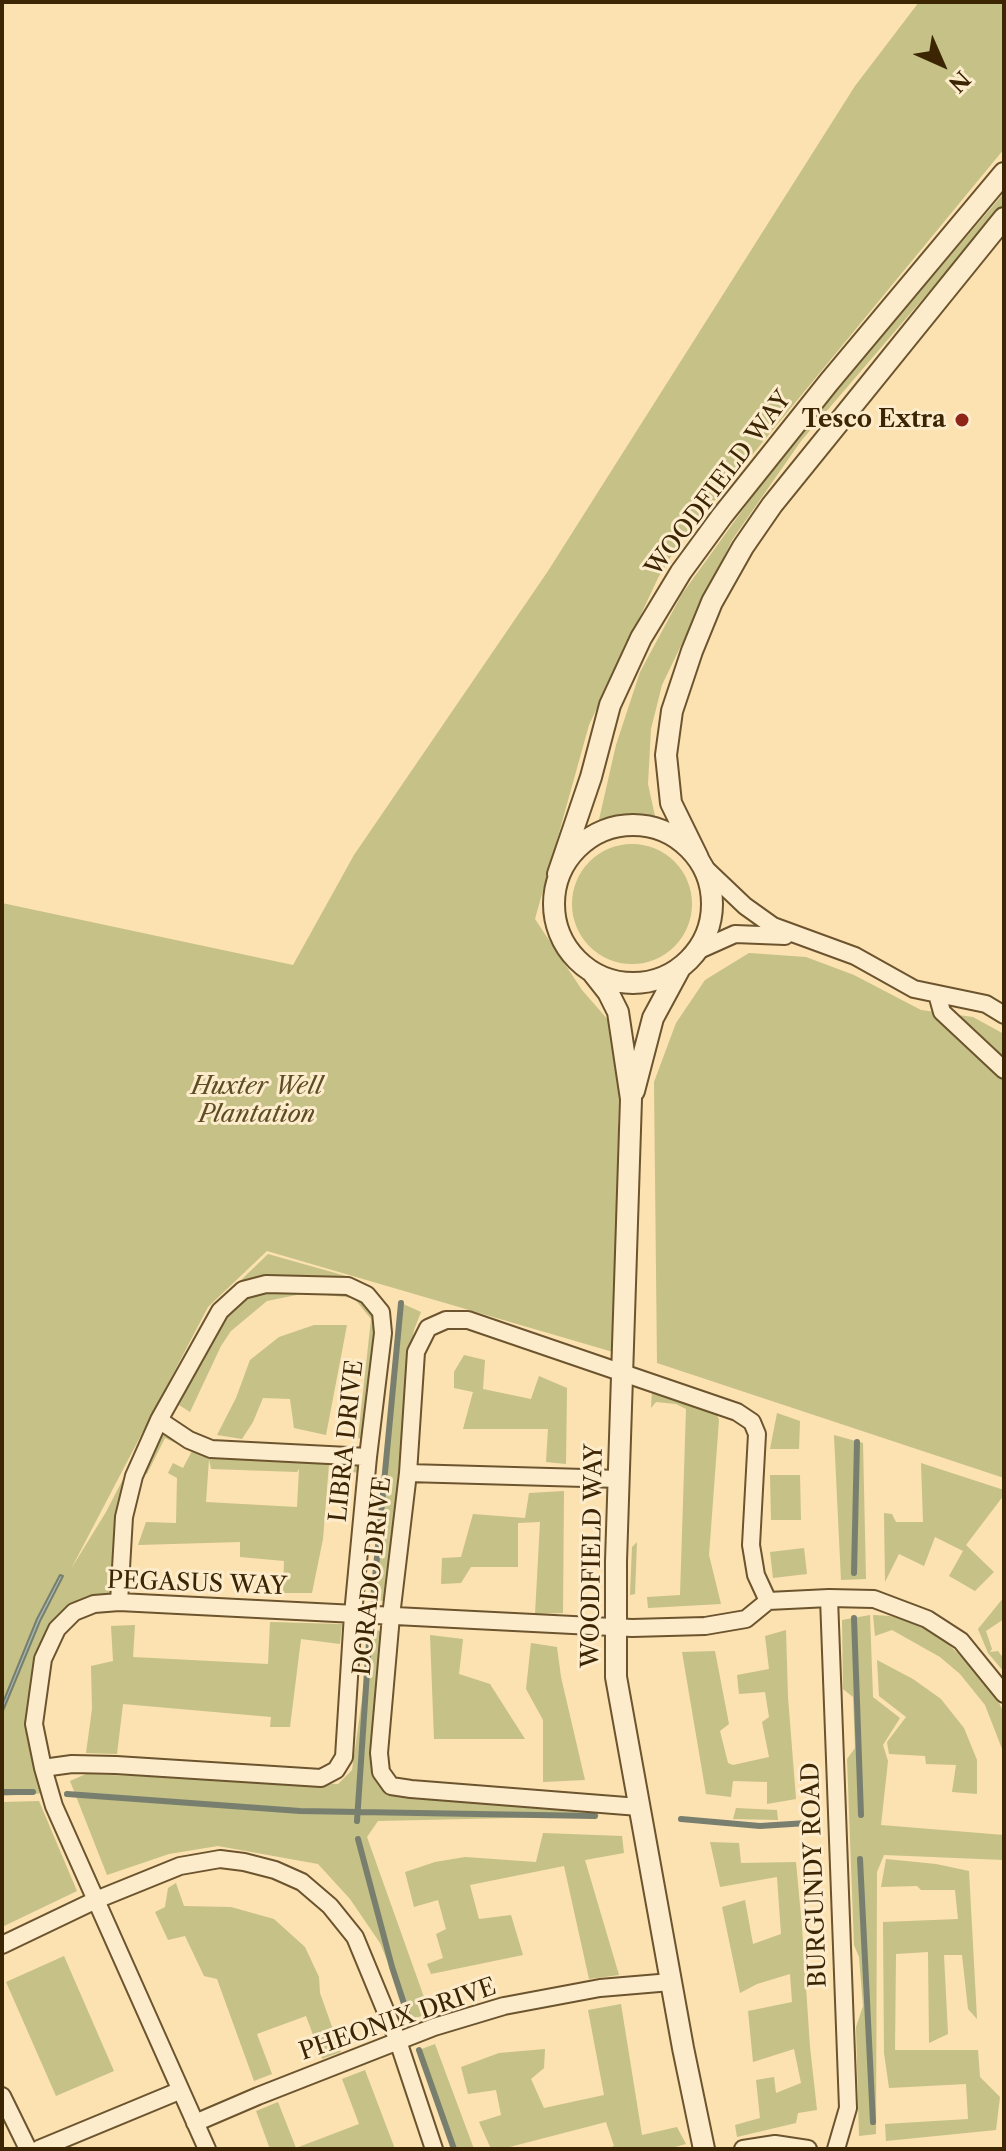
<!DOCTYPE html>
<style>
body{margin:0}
#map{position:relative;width:1006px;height:2151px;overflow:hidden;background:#fce1b1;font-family:"Libre Caslon Text",serif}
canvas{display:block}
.frame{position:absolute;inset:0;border:4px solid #3b2502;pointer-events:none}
.north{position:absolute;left:902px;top:24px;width:80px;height:80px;-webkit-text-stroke:6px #fdeccc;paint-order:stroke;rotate:135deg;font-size:22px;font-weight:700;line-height:32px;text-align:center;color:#3b2502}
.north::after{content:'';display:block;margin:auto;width:28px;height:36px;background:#3b2502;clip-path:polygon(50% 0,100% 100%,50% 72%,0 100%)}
</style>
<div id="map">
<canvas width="1006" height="2151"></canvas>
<div class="frame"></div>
<div class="north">N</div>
</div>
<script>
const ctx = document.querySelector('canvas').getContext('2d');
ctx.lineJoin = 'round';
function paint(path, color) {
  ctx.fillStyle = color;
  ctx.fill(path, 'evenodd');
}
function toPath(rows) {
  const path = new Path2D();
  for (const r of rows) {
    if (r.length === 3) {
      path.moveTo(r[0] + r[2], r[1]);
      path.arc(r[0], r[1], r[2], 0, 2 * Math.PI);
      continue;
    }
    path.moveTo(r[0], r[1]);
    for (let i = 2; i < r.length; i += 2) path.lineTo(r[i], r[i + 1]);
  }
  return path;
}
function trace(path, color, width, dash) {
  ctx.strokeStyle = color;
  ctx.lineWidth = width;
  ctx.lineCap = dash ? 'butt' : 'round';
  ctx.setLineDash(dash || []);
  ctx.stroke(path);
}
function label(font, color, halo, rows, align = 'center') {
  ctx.font = font + ' "Libre Caslon Text",serif';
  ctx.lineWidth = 6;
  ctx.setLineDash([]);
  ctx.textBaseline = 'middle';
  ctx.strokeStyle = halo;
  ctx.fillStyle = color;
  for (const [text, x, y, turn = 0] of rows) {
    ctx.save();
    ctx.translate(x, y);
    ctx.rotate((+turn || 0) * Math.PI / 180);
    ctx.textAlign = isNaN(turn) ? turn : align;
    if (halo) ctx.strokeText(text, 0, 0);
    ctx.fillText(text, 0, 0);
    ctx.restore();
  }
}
paint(toPath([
 [919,2,1004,2,1004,149,678,545,658,578,589,725,535,919,582,990,609,1021,619,1092,613,1352,267,1251,208,1307,71,1569,106,1512,211,1309,268,1254,353,1278,350,1282,242,1288,131,1475,116,1599,55,1628,31,1724,47,1793,2,1796,2,903,293,965,354,855,548,571,855,86],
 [1004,193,1004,204,801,441,732,540,662,685,651,729,648,784,655,816,638,814,617,815,598,824,616,745,640,672,682,594,796,436],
 [632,904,60],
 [749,953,806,957,854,975,921,1010,973,1017,1004,1034,1004,1478,657,1363,654,1082,676,1023,705,980],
 [266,1287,346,1288,379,1315,366,1440,358,1438,371,1319,354,1298,306,1293,267,1301,231,1331,221,1346,190,1412,179,1405,223,1316,246,1295],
 [401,1303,421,1312,414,1330,409,1358,388,1602,373,1599],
 [314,1325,347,1325,326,1435,294,1428,290,1399,263,1398,253,1422,242,1439,217,1435,236,1398,250,1360,279,1337],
 [464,1355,485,1360,483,1389,531,1399,539,1376,567,1388,566,1464,546,1462,548,1429,463,1429,473,1392,454,1388,454,1372],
 [652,1391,716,1412,719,1420,709,1555,721,1604,648,1608,647,1597,680,1595,686,1409,676,1404,656,1402,651,1408],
 [777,1413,800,1421,799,1449,770,1449],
 [159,1422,189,1442,365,1459,364,1473,331,1471,331,1463,299,1461,329,1464,323,1539,312,1593,283,1593,284,1561,240,1557,240,1542,138,1545,146,1522,176,1523,177,1478,168,1473,173,1463,183,1468,192,1451,165,1438,147,1474,138,1470],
 [209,1459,211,1469,297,1472,299,1469,297,1507,206,1502],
 [834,1435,863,1443,866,1579,841,1580],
 [921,1463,1004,1490,1004,1495,966,1545,994,1572,975,1591,949,1576,963,1551,935,1537,924,1566,899,1554,885,1582,884,1513,892,1514,896,1522,923,1522],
 [770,1475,800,1475,801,1520,771,1520],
 [564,1491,563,1613,535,1614,540,1522,518,1523,518,1567,471,1567,461,1583,441,1584,442,1558,461,1557,473,1514,525,1518,529,1493],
 [637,1542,635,1594,630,1595,632,1547],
 [804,1548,807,1574,773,1578,770,1552],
 [1004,1597,1004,1619,986,1631,992,1649,990,1652,998,1651,1004,1659,1004,1672,988,1653,978,1629],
 [870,1615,873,1697,900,1718,883,1745,888,1761,881,1825,1004,1835,1004,1860,884,1855,877,1872,876,2134,859,2136,856,2027,863,2006,859,1957,854,1945,847,1759,855,1748,853,1697,843,1689,842,1620],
 [873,1615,890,1616,911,1622,942,1638,972,1667,996,1697,1004,1713,1004,1754,985,1705,960,1674,940,1657,892,1630,875,1636],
 [270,1622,342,1624,340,1644,301,1639,290,1727,270,1727,271,1717,123,1704,117,1754,86,1753,92,1709,91,1666,113,1661,111,1626,135,1625,133,1657,268,1664],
 [372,1629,384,1632,385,1790,594,1809,599,1816,378,1821,367,1837,430,2014,411,2019,380,1943,350,1899,318,1864,218,1846,169,1854,107,1875,70,1781,86,1774,338,1784,352,1770],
 [786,1630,788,1697,796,1799,767,1804,767,1782,733,1781,731,1797,706,1794,682,1652,715,1651,729,1724,720,1731,728,1763,733,1765,769,1757,762,1722,769,1717,765,1692,739,1694,737,1675,769,1669,765,1636],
 [430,1635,463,1639,459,1674,490,1684,525,1739,434,1739],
 [531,1643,557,1647,561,1677,585,1780,543,1782,543,1720,526,1689],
 [877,1660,913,1679,941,1699,964,1728,977,1760,977,1794,952,1792,956,1765,926,1764,925,1756,889,1754,887,1742,906,1717,879,1696],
 [39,1801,77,1891,2,1927,2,1802],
 [736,1808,777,1810,778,1820,733,1819],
 [543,1833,622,1836,624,1853,585,1860,619,1975,589,1979,564,1866,470,1885,479,1919,511,1915,523,1955,431,1974,427,1964,443,1958,436,1934,446,1929,438,1900,414,1907,405,1872,435,1862,465,1857,536,1862],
 [710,1842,739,1843,741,1863,796,1862,802,1927,810,2047,817,2110,798,2113,796,2123,737,2137,735,2125,760,2118,756,2080,774,2077,776,2093,801,2083,794,2049,753,2062,748,2011,792,2002,790,1974,757,1984,740,1993,722,1907,745,1900,753,1944,781,1934,777,1877,720,1887],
 [886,1859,936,1864,969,1871,977,2019,968,2009,962,1955,944,1955,948,2034,929,2043,928,1952,896,1954,895,2050,978,2050,980,2077,1000,2097,996,2130,886,2141,885,2124,968,2119,966,2084,889,2088,884,2053,883,1922,958,1919,955,1890,921,1890,917,1886,881,1887],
 [176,1883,184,1906,231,1907,274,1919,305,1947,319,1977,320,1993,341,2052,322,2059,306,2016,257,2034,272,2074,254,2081,217,1979,204,1976,185,1936,168,1940,155,1912,165,1907,168,1888],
 [64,1956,114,2071,56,2096,6,1982],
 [621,2004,642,2135,677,2127,686,2144,668,2149,605,2149,614,2146,606,2122,502,2149,491,2149,479,2122,501,2115,496,2090,468,2094,461,2067,499,2053,545,2049,544,2068,531,2079,544,2108,604,2095,588,2010],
 [435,2044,474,2149,454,2149,419,2050],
 [365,2070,395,2149,270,2149,256,2111,278,2102,296,2148,359,2124,342,2079]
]), '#c5c187');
const water = toPath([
 [60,1575,63,1576,40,1621,2,1713,2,1705,37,1619,60,1575]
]);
paint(water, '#a3bbb6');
trace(water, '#797f6e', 2);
trace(toPath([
 [854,1573,857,1442],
 [373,1599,401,1303],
 [854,1618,861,1815],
 [2,1792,33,1792],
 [67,1794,300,1811,595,1816],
 [681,1819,760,1826,807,1823],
 [357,1821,369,1642],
 [358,1839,392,1967,410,2022],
 [860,1859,873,2122],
 [419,2050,454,2149]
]), '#797f6e', 6);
const minor = toPath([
 [704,867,745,906,773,926,855,956,914,989,986,1004,1004,1015],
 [697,951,735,934,785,936],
 [937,994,942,1012,1004,1070],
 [159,1420,189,1440,211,1449,368,1457],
 [408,1473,620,1479],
 [829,1598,848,2108,836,2149],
 [43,1768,72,1764,116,1765,321,1778,336,1770,344,1757,353,1614,368,1457,383,1333,381,1312,367,1295,348,1286,266,1284,243,1290,220,1311,159,1420,134,1476,124,1517,119,1602],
 [639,1807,411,1789,391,1786,381,1772,379,1753,391,1616,408,1473,416,1352,428,1328,446,1320,468,1320,737,1412,752,1422,757,1434,751,1545,756,1575,768,1601],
 [2,1945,96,1900,180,1866,220,1859,244,1862,275,1870,302,1882,330,1906,355,1937,398,2041,434,2149],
 [2,2096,28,2149],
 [195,2123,258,2096,434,2027,504,2006,600,1988,671,1982],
 [39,2149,179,2091],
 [207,2149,54,1806,43,1768,34,1724,43,1659,57,1629,74,1612,94,1604,119,1602,632,1628,705,1626,746,1619,768,1601,829,1598,874,1599,927,1619,961,1641,1004,1694],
 [743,2149,775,2144,808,2149]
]);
const tertiary = toPath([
 [633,904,79],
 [698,858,671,803,666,755,672,711,692,651,712,602,743,547,772,505,1004,218],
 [558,874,591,777,610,705,641,638,681,572,722,516,829,382,1004,173],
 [593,973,608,992,618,1012,631,1099,616,1561,616,1677,683,2048,704,2149],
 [634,1091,653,1018,680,968]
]);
trace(minor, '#6b542e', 20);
trace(tertiary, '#6b542e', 24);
trace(minor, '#fdeccc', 16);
trace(tertiary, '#fdeccc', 20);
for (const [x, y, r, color] of [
 [962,420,8,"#8f2418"]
]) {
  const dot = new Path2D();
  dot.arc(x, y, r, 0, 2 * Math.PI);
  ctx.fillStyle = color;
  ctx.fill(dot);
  trace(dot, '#fdeccc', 3);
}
label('bold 24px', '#3b2502', '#fdeccc', [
 ["Tesco Extra",946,420]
], 'right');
label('24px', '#3b2502', '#fdeccc', [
 ["WOODFIELD WAY",719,484,-53],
 ["LIBRA DRIVE",347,1441,-84],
 ["WOODFIELD WAY",593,1556,-89],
 ["DORADO DRIVE",373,1576,-84],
 ["PEGASUS WAY",197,1584,2],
 ["BURGUNDY ROAD",815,1875,-92],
 ["PHEONIX DRIVE",398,2020,-19]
]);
label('italic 24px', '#5e4c23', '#fdeccc', [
 ["Huxter Well",257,1087],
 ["Plantation",257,1115]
]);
</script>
